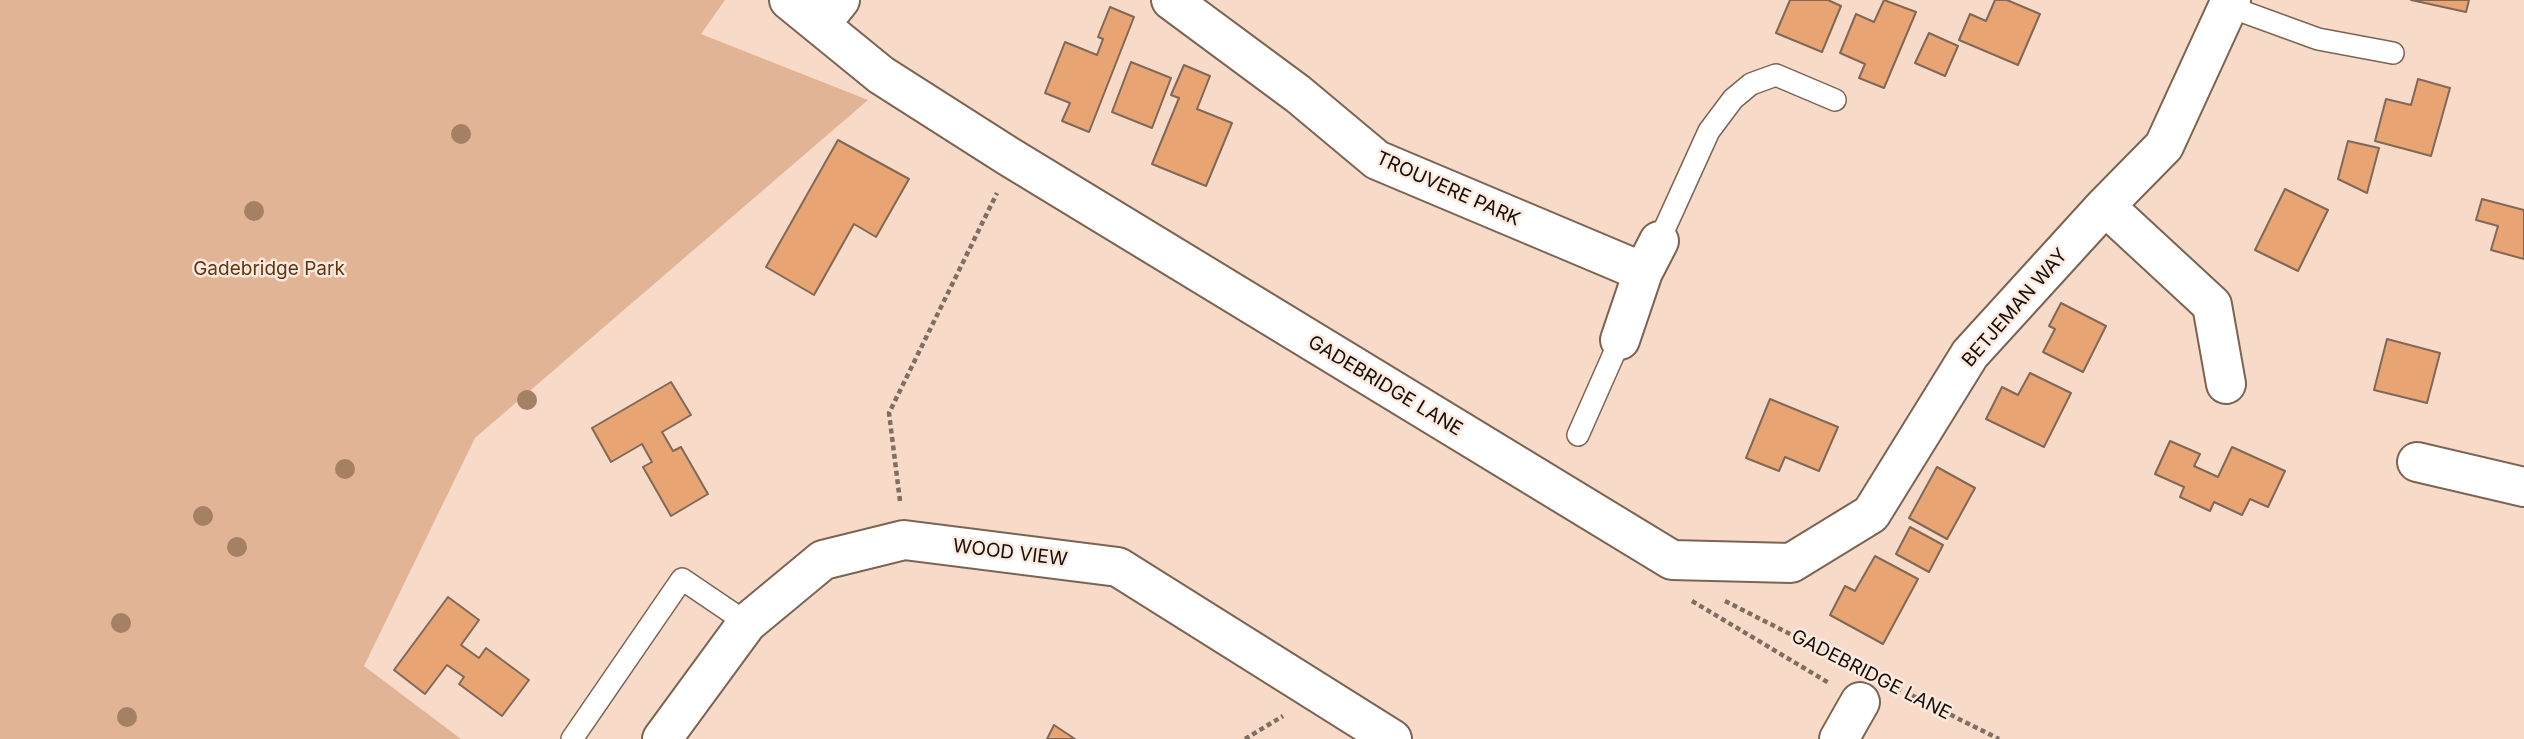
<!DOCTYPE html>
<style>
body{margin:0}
canvas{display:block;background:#f7dbc8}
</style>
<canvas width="2524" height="739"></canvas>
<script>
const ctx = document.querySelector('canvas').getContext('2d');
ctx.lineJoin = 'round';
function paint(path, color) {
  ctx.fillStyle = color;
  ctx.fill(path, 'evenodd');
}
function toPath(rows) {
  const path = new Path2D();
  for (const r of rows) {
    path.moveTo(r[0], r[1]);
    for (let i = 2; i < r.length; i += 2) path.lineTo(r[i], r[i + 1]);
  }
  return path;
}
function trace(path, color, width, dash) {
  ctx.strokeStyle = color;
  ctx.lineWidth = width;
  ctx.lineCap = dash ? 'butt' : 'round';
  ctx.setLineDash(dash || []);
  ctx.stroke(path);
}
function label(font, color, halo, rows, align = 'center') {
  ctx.font = font + ' Inter,sans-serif';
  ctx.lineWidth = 5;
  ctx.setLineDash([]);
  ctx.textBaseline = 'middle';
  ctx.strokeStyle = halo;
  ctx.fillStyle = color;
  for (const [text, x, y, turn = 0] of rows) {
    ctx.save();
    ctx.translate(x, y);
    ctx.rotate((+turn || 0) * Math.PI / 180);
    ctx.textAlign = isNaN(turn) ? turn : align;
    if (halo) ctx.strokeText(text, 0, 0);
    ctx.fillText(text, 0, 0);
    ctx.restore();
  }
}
paint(toPath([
 [0,0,725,0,701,34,868,100,475,438,364,666,461,739,0,739]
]), '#e1b495');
const building = toPath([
 [1790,0,1828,0,1841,6,1822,52,1776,33,1790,0],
 [1884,0,1916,12,1884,88,1859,78,1865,64,1840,53,1856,14,1874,22,1884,0],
 [1995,0,2007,0,2040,14,2018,65,1959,40,1970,14,1986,21,1995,0],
 [2411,0,2469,0,2466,12,2411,0],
 [1110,7,1134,17,1089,132,1062,121,1070,103,1045,93,1065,42,1097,55,1103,39,1098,37,1110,7],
 [1929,33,1958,46,1945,76,1915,63,1929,33],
 [1131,62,1171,78,1152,128,1112,112,1131,62],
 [1184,65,1210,76,1197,109,1232,123,1206,186,1152,164,1179,98,1171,95,1184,65],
 [2418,79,2450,88,2431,156,2375,141,2386,99,2411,105,2418,79],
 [838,140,909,179,876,237,854,224,814,295,766,267,838,140],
 [2348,141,2379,148,2367,193,2338,179,2348,141],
 [2285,189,2328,210,2298,271,2255,250,2285,189],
 [2482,199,2524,210,2524,259,2491,250,2498,226,2476,220,2482,199],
 [2061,303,2106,326,2083,372,2043,352,2055,329,2049,326,2061,303],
 [2387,339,2440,353,2427,403,2374,390,2387,339],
 [2030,373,2071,393,2044,447,1986,419,2002,387,2018,395,2030,373],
 [671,382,691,415,662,432,673,451,681,447,708,494,671,516,643,467,652,462,642,444,611,462,592,428,671,382],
 [1770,399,1838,427,1819,471,1785,457,1779,471,1746,458,1770,399],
 [2170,441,2200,454,2194,466,2218,477,2232,447,2285,471,2268,507,2250,499,2242,515,2214,502,2210,511,2180,497,2184,487,2155,474,2170,441],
 [1937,467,1975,488,1947,539,1909,518,1937,467],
 [1910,527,1943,545,1929,572,1896,554,1910,527],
 [1875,556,1918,579,1883,644,1830,615,1845,586,1855,591,1875,556],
 [448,597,479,620,461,645,479,658,486,648,529,680,502,716,459,684,464,677,447,665,425,694,394,670,448,597],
 [1054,725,1075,739,1047,739,1054,725]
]);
paint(building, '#e8a473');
trace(building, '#816857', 2);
const service = toPath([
 [2230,7,2318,39,2393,53],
 [1659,241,1709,131,1733,99,1751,84,1776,75,1835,100],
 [1578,435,1620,340],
 [572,739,682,579,747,623]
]);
const minor = toPath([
 [789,0,881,75,1008,156,1672,560,1791,563,1871,514,1970,354,2105,206,2164,146,2231,0],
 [1171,0,1298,94,1377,160,1643,272],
 [820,25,840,0],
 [2105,206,2212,305,2226,384],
 [1620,340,1643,272,1659,241],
 [2417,462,2524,487],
 [662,739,747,623,823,560,904,540,1118,567,1392,739],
 [1839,739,1860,702]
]);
trace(service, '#7c6453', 24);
trace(minor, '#7c6453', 42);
trace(toPath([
 [900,501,889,413,997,193],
 [1692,601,1829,683],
 [1725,601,1851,665],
 [1897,688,1999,739],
 [1245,739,1283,716]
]), '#806e62', 4.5, [5, 3.5]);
trace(service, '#fff', 21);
trace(minor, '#fff', 38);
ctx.fillStyle = '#a58063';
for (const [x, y] of [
 [461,134],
 [254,211],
 [527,400],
 [345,469],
 [203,516],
 [237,547],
 [121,623],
 [127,717]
]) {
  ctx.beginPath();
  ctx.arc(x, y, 10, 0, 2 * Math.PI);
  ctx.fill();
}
label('19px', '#160d07', '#fceadf', [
 ["TROUVERE PARK",1448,189,24],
 ["BETJEMAN WAY",2015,308,-49],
 ["GADEBRIDGE LANE",1385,386,31],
 ["WOOD VIEW",1010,553,7],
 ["GADEBRIDGE LANE",1871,675,27]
]);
label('19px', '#623611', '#fceadf', [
 ["Gadebridge Park",269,269]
]);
</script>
